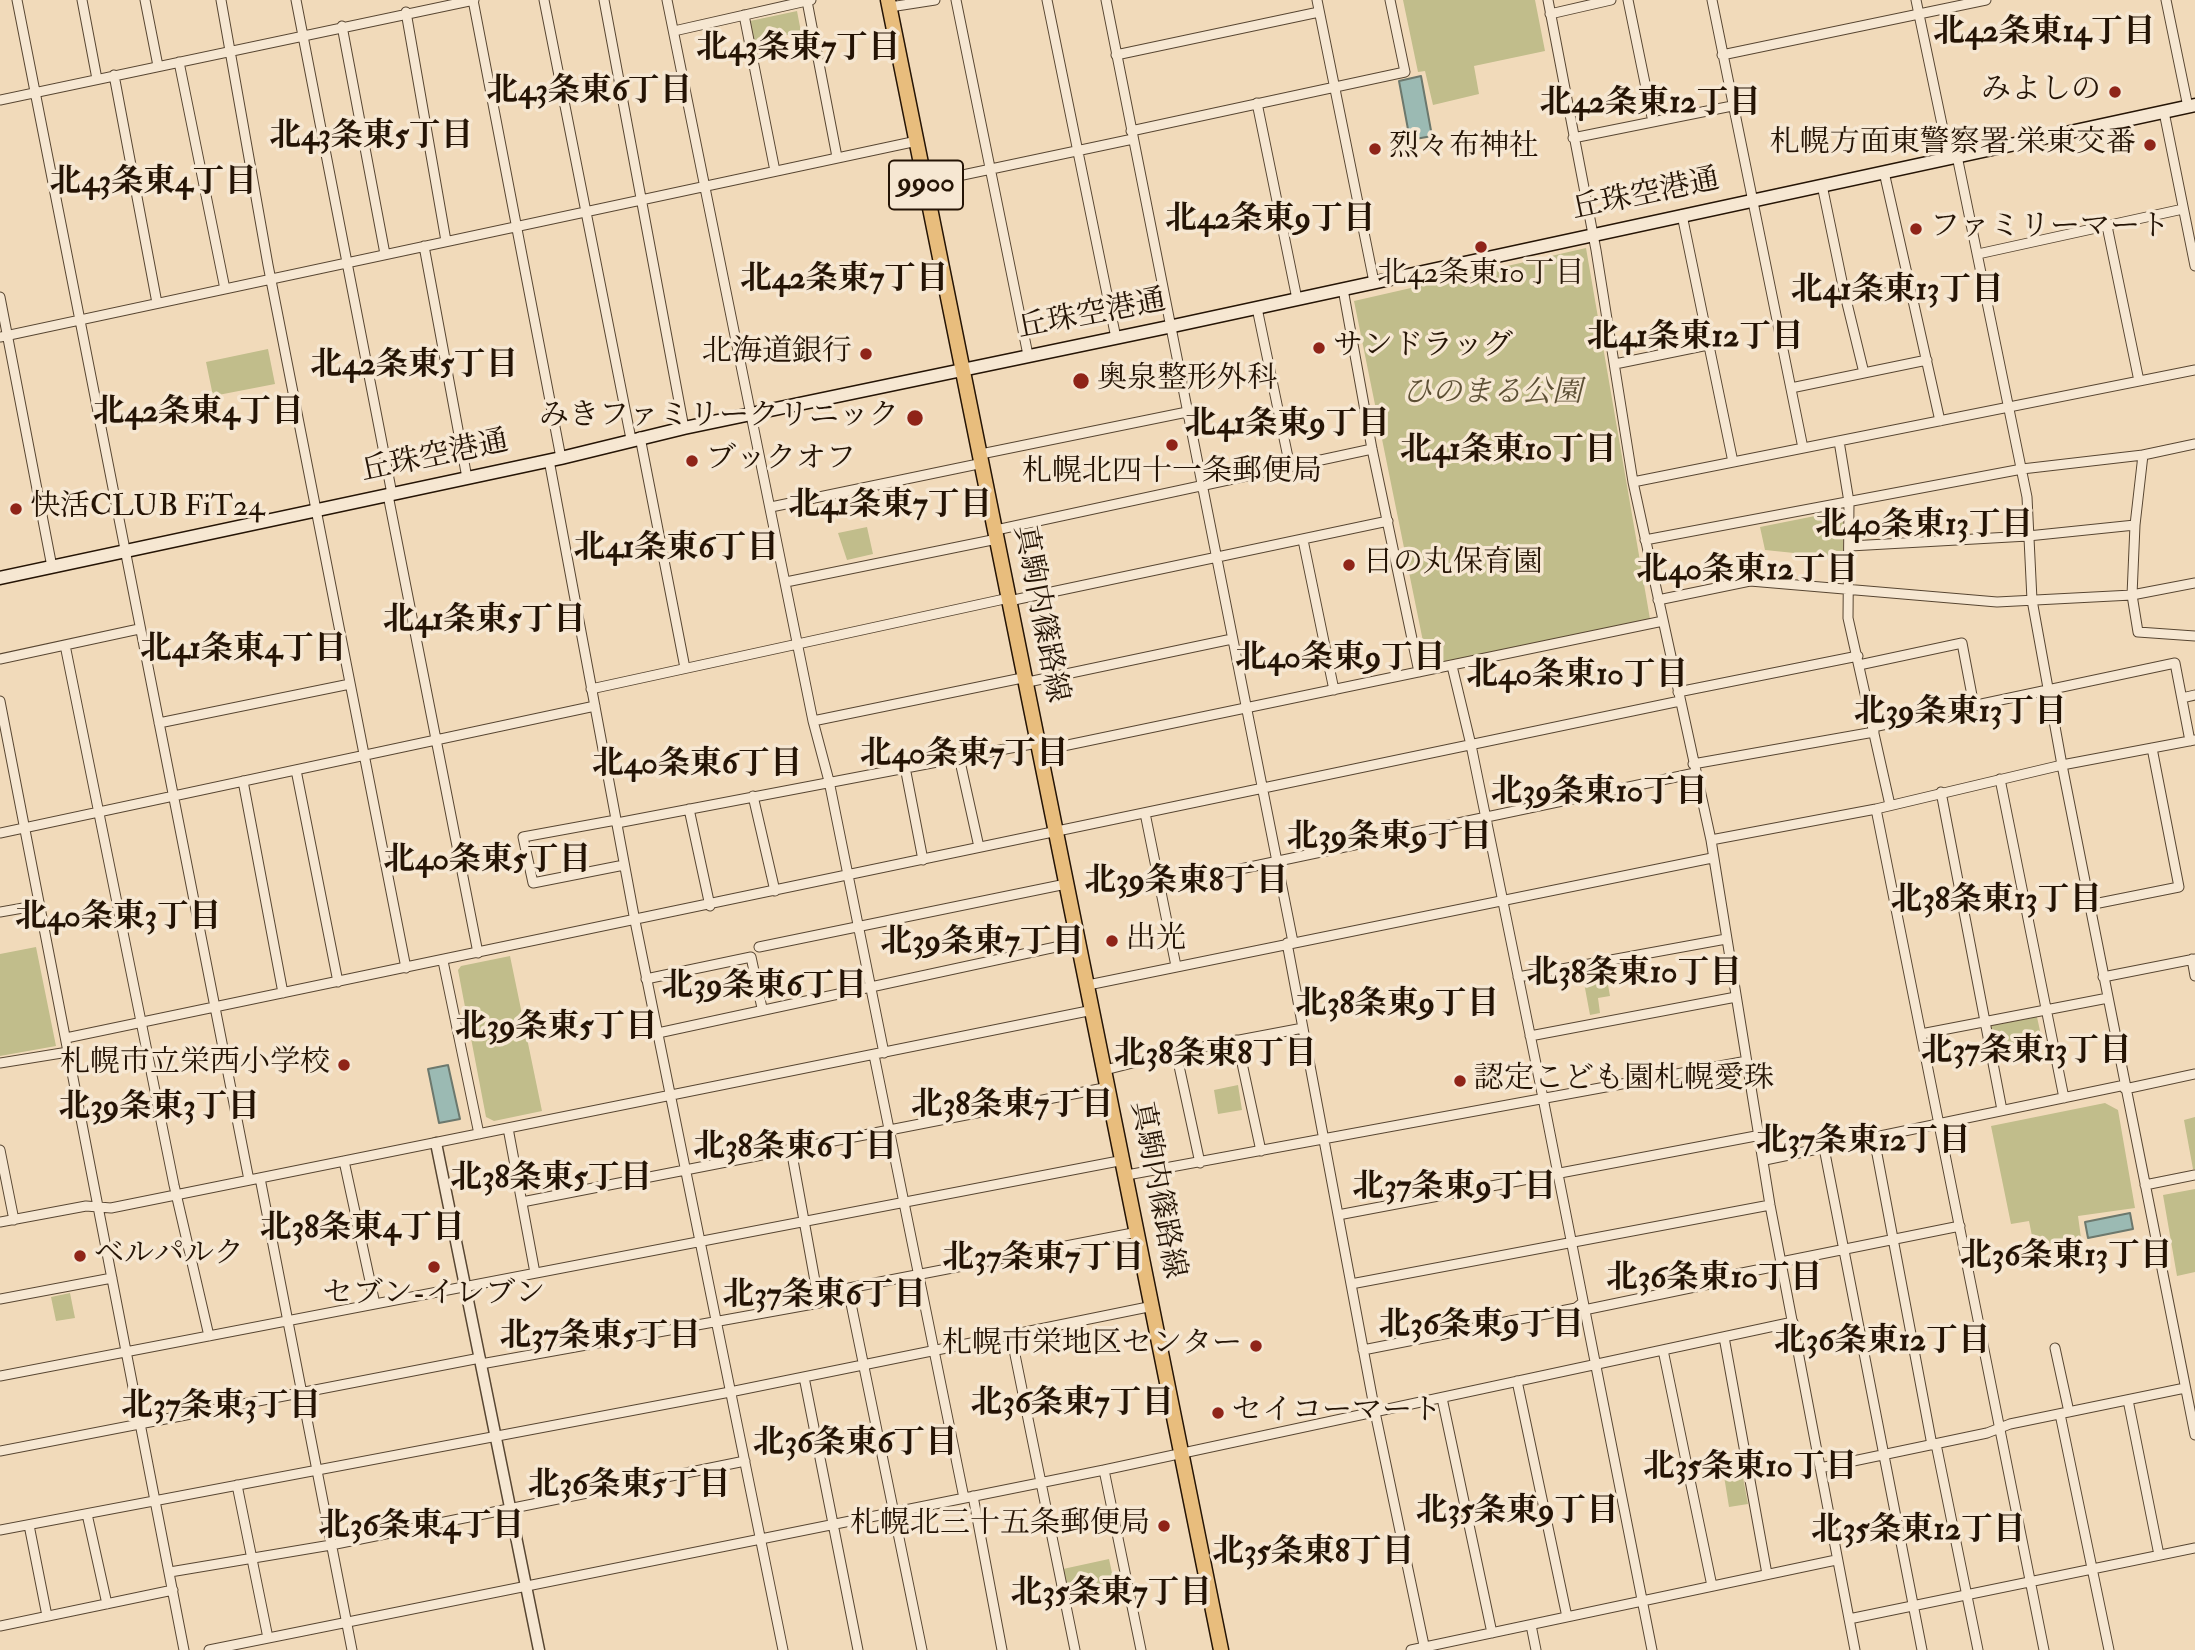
<!DOCTYPE html>
<meta charset="utf-8">
<style>
body{margin:0}
canvas{display:block;background:#f1daba}
</style>
<canvas width="2195" height="1650"></canvas>
<script>
const ctx = document.querySelector('canvas').getContext('2d');
ctx.lineJoin = 'round';
function paint(path, color) {
  ctx.fillStyle = color;
  ctx.fill(path, 'evenodd');
}
function toPath(rows) {
  const path = new Path2D();
  for (const r of rows) {
    path.moveTo(r[0], r[1]);
    for (let i = 2; i < r.length; i += 2) path.lineTo(r[i], r[i + 1]);
  }
  return path;
}
function trace(path, color, width, dash) {
  ctx.strokeStyle = color;
  ctx.lineWidth = width;
  ctx.lineCap = dash ? 'butt' : 'round';
  ctx.setLineDash(dash || []);
  ctx.stroke(path);
}
function label(font, color, halo, rows, align = 'center') {
  ctx.font = font + ' "IM FELL Double Pica","Noto Serif JP",serif';
  ctx.lineWidth = 7;
  ctx.setLineDash([]);
  ctx.textBaseline = 'middle';
  ctx.strokeStyle = halo;
  ctx.fillStyle = color;
  for (const [text, x, y, turn = 0] of rows) {
    ctx.save();
    ctx.translate(x, y);
    ctx.rotate((+turn || 0) * Math.PI / 180);
    ctx.textAlign = isNaN(turn) ? turn : align;
    if (halo) ctx.strokeText(text, 0, 0);
    ctx.fillText(text, 0, 0);
    ctx.restore();
  }
}
paint(toPath([
 [1403,0,1535,0,1545,51,1474,66,1479,94,1433,105,1425,71,1418,72],
 [797,11,801,32,754,42,750,21],
 [1586,248,1650,619,1428,666,1354,301],
 [268,349,275,384,213,396,206,362],
 [1840,511,1843,514,1843,558,1765,550,1760,527],
 [867,527,873,554,847,560,838,533],
 [36,947,56,1046,0,1056,0,954],
 [510,956,542,1111,494,1121,486,1117,458,970,461,966],
 [1605,968,1610,996,1598,998,1600,1013,1590,1015,1582,972],
 [2037,1017,2042,1040,1994,1049,1990,1026],
 [1238,1085,1242,1110,1218,1114,1214,1090],
 [2105,1103,2118,1110,2135,1208,2078,1216,2081,1238,2034,1246,2029,1221,2011,1224,1991,1126],
 [2195,1117,2195,1169,2193,1169,2184,1120],
 [2195,1189,2195,1272,2177,1276,2163,1195],
 [70,1293,75,1318,56,1321,51,1297],
 [1742,1472,1748,1504,1729,1507,1724,1476],
 [1109,1559,1114,1582,1067,1592,1063,1569]
]), '#c1bd8b');
const water = toPath([
 [1421,76,1432,136,1410,140,1399,81,1421,76],
 [448,1065,460,1119,439,1123,428,1069,448,1065],
 [2130,1213,2133,1229,2088,1238,2085,1222,2130,1213]
]);
paint(water, '#9bbab3');
trace(water, '#6c786d', 2);
const minor = toPath([
 [17,0,249,1180],
 [82,0,97,79],
 [145,0,158,66],
 [221,0,268,265,406,968],
 [296,0,392,494],
 [473,0,561,458],
 [544,0,631,439],
 [604,0,684,428],
 [667,0,813,721,829,781,884,1053],
 [956,0,1028,355],
 [1047,0,1116,338],
 [1106,0,1293,942],
 [1317,0,1374,282],
 [1548,0,1596,250,1633,482,1711,840,1770,1205,1855,1650],
 [1628,0,1653,122],
 [1712,0,1803,448],
 [1916,0,1949,158],
 [2166,0,2188,107],
 [807,1,837,157],
 [890,7,935,0],
 [406,12,446,241],
 [1550,14,1611,0],
 [744,15,775,171],
 [342,26,385,254],
 [674,31,811,0],
 [1116,55,1319,12],
 [1722,55,1986,0],
 [179,62,225,289],
 [114,75,157,303],
 [0,100,474,0],
 [1257,103,1297,299],
 [2164,112,2195,266],
 [1131,131,1405,72,1390,0],
 [1573,138,1732,106],
 [1957,156,2027,497,2032,600,2062,765,2195,1435],
 [1884,172,1908,278],
 [925,183,1133,139],
 [1822,185,1844,291],
 [1682,215,1733,462],
 [2107,226,2139,381],
 [424,246,467,478],
 [1978,254,2183,209],
 [1343,289,1372,449,1419,672],
 [0,297,52,567],
 [1257,308,1290,467],
 [0,337,917,141],
 [1615,364,1708,345],
 [1864,373,1844,291,1908,278,1940,421],
 [1791,388,1927,360],
 [640,437,685,668],
 [1839,441,1849,502,1848,618,1890,805],
 [2195,444,2143,455,2135,525,2132,595,2138,632,2195,636],
 [981,454,1187,412],
 [549,460,635,921,783,1650],
 [1633,482,2195,370],
 [388,495,478,953],
 [771,507,983,463],
 [996,530,1372,449],
 [1303,540,1334,690],
 [1645,540,2022,469,2143,455],
 [1850,546,2028,536,2135,525],
 [786,582,997,539],
 [1658,600,1750,581,1997,602,2132,595,2195,583],
 [1009,601,1388,521],
 [65,645,174,1185,209,1336],
 [0,659,139,629],
 [1859,665,1962,643,1974,706],
 [1452,666,1471,745,1543,1098,1652,1650],
 [1028,682,1232,639],
 [591,689,1009,598],
 [1678,692,1858,656],
 [2182,698,2195,695],
 [0,701,184,1650],
 [813,721,1027,677],
 [159,723,350,684],
 [1873,727,2175,663,2190,741],
 [1039,751,1663,621],
 [959,757,979,847],
 [1693,764,1874,732],
 [905,767,923,860],
 [296,770,338,982],
 [2000,779,2064,1098],
 [243,781,283,993],
 [1941,792,2002,1110],
 [753,796,775,891],
 [689,809,710,906],
 [1876,809,2044,1650],
 [1145,813,1176,966],
 [616,820,523,837,533,883,624,865],
 [617,823,1037,743],
 [0,833,595,706],
 [1711,840,1876,809,2062,765,2195,740],
 [1160,886,1695,773],
 [2089,905,2179,887,2152,748],
 [0,912,40,905],
 [1287,943,1375,1412,1425,1650],
 [759,947,1066,884],
 [2192,959,2195,976],
 [443,961,479,1134],
 [1518,977,1726,939],
 [2103,977,2195,959],
 [646,979,751,957,762,1008],
 [1088,985,1712,858],
 [658,1033,1079,942],
 [1921,1034,2108,998],
 [1530,1036,1736,997],
 [66,1038,1680,701],
 [1237,1040,1261,1151],
 [1176,1052,1200,1163],
 [874,1055,964,1498],
 [0,1063,68,1052],
 [1105,1070,1176,1052,1303,1028],
 [2125,1089,2195,1074],
 [508,1128,535,1273],
 [1874,1138,1932,1445],
 [1824,1148,1922,1650],
 [0,1150,14,1220],
 [1765,1160,2125,1085],
 [344,1161,375,1304],
 [1127,1175,1747,1061],
 [260,1178,352,1650],
 [2145,1185,2195,1175],
 [522,1202,1109,1087],
 [1338,1215,1761,1135],
 [0,1222,86,1206,111,1208,1093,1010],
 [1781,1262,1960,1226],
 [1351,1284,1770,1205],
 [848,1289,922,1650],
 [818,1294,1138,1232],
 [0,1299,112,1278],
 [1584,1310,1719,1282,1737,1274,1782,1265],
 [1011,1335,1075,1650],
 [1724,1337,1767,1574],
 [2055,1348,2069,1412],
 [1363,1350,1576,1308,1582,1303],
 [1663,1350,1712,1586],
 [481,1364,819,1303,791,1149],
 [0,1376,1124,1160],
 [804,1377,858,1650],
 [1517,1381,1567,1617],
 [1442,1398,1492,1633],
 [2128,1400,2159,1555],
 [2060,1414,2109,1650],
 [1936,1444,1978,1650],
 [0,1451,480,1358],
 [1820,1468,1987,1433,2010,1424,2185,1388],
 [1104,1470,1141,1650],
 [237,1485,268,1638],
 [973,1496,1002,1650],
 [87,1514,107,1604],
 [29,1525,47,1616],
 [0,1530,730,1392,1153,1306],
 [170,1572,331,1545,745,1461],
 [1849,1619,2195,1548],
 [1531,1625,1536,1650],
 [0,1626,173,1590],
 [209,1650,1104,1470,1793,1322],
 [1411,1650,1836,1560]
]);
const tertiary = toPath([
 [436,1143,539,1650]
]);
const secondary = toPath([
 [0,578,561,458,684,428,1173,326,2195,105]
]);
const primary = toPath([
 [888,0,1221,1650]
]);
trace(minor, '#584632', 11);
trace(tertiary, '#584632', 13);
trace(secondary, '#251405', 15);
trace(primary, '#251405', 17);
trace(minor, '#f6e7d2', 9);
trace(tertiary, '#f6e7d2', 10);
trace(secondary, '#f6e7d2', 12);
trace(primary, '#e8bd7d', 14);
for (const [x, y, r, color] of [
 [2115,92,7,"#8f2418"],
 [2150,145,7,"#8f2418"],
 [1375,149,7,"#8f2418"],
 [1916,229,7,"#8f2418"],
 [1481,247,7,"#8f2418"],
 [1319,348,7,"#8f2418"],
 [866,354,7,"#8f2418"],
 [1081,381,9,"#8f2418"],
 [915,418,9,"#8f2418"],
 [1172,445,7,"#8f2418"],
 [692,461,7,"#8f2418"],
 [16,509,7,"#8f2418"],
 [1349,565,7,"#8f2418"],
 [1112,941,7,"#8f2418"],
 [344,1065,7,"#8f2418"],
 [1460,1081,7,"#8f2418"],
 [80,1256,7,"#8f2418"],
 [434,1267,7,"#8f2418"],
 [1256,1346,7,"#8f2418"],
 [1218,1413,7,"#8f2418"],
 [1164,1526,7,"#8f2418"]
]) {
  const dot = new Path2D();
  dot.arc(x, y, r, 0, 2 * Math.PI);
  ctx.fillStyle = color;
  ctx.fill(dot);
  trace(dot, '#f6e7d2', 2.5);
}
for (const [x, y, w] of [
 [926,185,74]
]) {
  const box = new Path2D();
  box.roundRect(x - w / 2, y - 24.5, w, 49, 5);
  ctx.fillStyle = '#f6e7d2';
  ctx.fill(box);
  trace(box, '#251405', 2);
}
label('bold 28px', '#251405', null, [
 ["9900",926,185]
]);
label('30px', '#251405', '#f6e7d2', [
 ["みよしの",2101,92,"right"],
 ["札幌方面東警察署 栄東交番",2136,145,"right"],
 ["烈々布神社",1389,149],
 ["ファミリーマート",1930,229],
 ["北42条東10丁目",1481,276,"center"],
 ["サンドラッグ",1333,348],
 ["北海道銀行",852,354,"right"],
 ["奥泉整形外科",1097,381],
 ["みきファミリークリニック",899,418,"right"],
 ["ブックオフ",706,461],
 ["札幌北四十一条郵便局",1172,474,"center"],
 ["快活CLUB FiT24",30,509],
 ["日の丸保育園",1363,565],
 ["出光",1126,941],
 ["札幌市立栄西小学校",330,1065,"right"],
 ["認定こども園札幌愛珠",1474,1081],
 ["ベルパルク",94,1256],
 ["セブン-イレブン",434,1296,"center"],
 ["札幌市栄地区センター",1242,1346,"right"],
 ["セイコーマート",1232,1413],
 ["札幌北三十五条郵便局",1150,1526,"right"]
], 'left');
label('30px', '#251405', '#f6e7d2', [
 ["丘珠空港通",1646,196,-12],
 ["丘珠空港通",1092,316,-11],
 ["丘珠空港通",435,458,-12],
 ["真駒内篠路線",1039,614,79],
 ["真駒内篠路線",1156,1190,79]
]);
label('italic 30px', '#5c4f34', '#f6e7d2', [
 ["ひのまる公園",1492,395]
]);
label('bold 32px', '#251405', '#f6e7d2', [
 ["北42条東14丁目",2044,34],
 ["北43条東7丁目",798,50],
 ["北43条東6丁目",589,93],
 ["北42条東12丁目",1650,105],
 ["北43条東5丁目",371,138],
 ["北43条東4丁目",153,184],
 ["北42条東9丁目",1270,221],
 ["北42条東7丁目",844,281],
 ["北41条東13丁目",1897,292],
 ["北41条東12丁目",1695,339],
 ["北42条東5丁目",414,367],
 ["北42条東4丁目",198,414],
 ["北41条東9丁目",1287,426],
 ["北41条東10丁目",1508,452],
 ["北41条東7丁目",890,507],
 ["北40条東13丁目",1924,527],
 ["北41条東6丁目",676,550],
 ["北40条東12丁目",1747,572],
 ["北41条東5丁目",484,622],
 ["北41条東4丁目",243,651],
 ["北40条東9丁目",1340,660],
 ["北40条東10丁目",1577,677],
 ["北39条東13丁目",1960,714],
 ["北40条東7丁目",964,756],
 ["北40条東6丁目",697,766],
 ["北39条東10丁目",1599,794],
 ["北39条東9丁目",1389,839],
 ["北40条東5丁目",487,862],
 ["北39条東8丁目",1186,883],
 ["北38条東13丁目",1996,902],
 ["北40条東3丁目",118,919],
 ["北39条東7丁目",982,944],
 ["北38条東10丁目",1634,975],
 ["北39条東6丁目",764,988],
 ["北38条東9丁目",1397,1006],
 ["北39条東5丁目",556,1029],
 ["北37条東13丁目",2026,1053],
 ["北38条東8丁目",1215,1056],
 ["北38条東7丁目",1012,1107],
 ["北39条東3丁目",159,1109],
 ["北37条東12丁目",1863,1143],
 ["北38条東6丁目",795,1149],
 ["北38条東5丁目",551,1180],
 ["北37条東9丁目",1454,1189],
 ["北38条東4丁目",362,1230],
 ["北36条東13丁目",2066,1258],
 ["北37条東7丁目",1043,1260],
 ["北36条東10丁目",1714,1280],
 ["北37条東6丁目",824,1297],
 ["北36条東9丁目",1481,1327],
 ["北37条東5丁目",600,1338],
 ["北36条東12丁目",1882,1343],
 ["北36条東7丁目",1072,1405],
 ["北37条東3丁目",221,1408],
 ["北36条東6丁目",855,1445],
 ["北35条東10丁目",1750,1469],
 ["北36条東5丁目",629,1487],
 ["北35条東9丁目",1517,1513],
 ["北36条東4丁目",421,1528],
 ["北35条東12丁目",1918,1532],
 ["北35条東8丁目",1313,1554],
 ["北35条東7丁目",1111,1595]
]);
</script>
